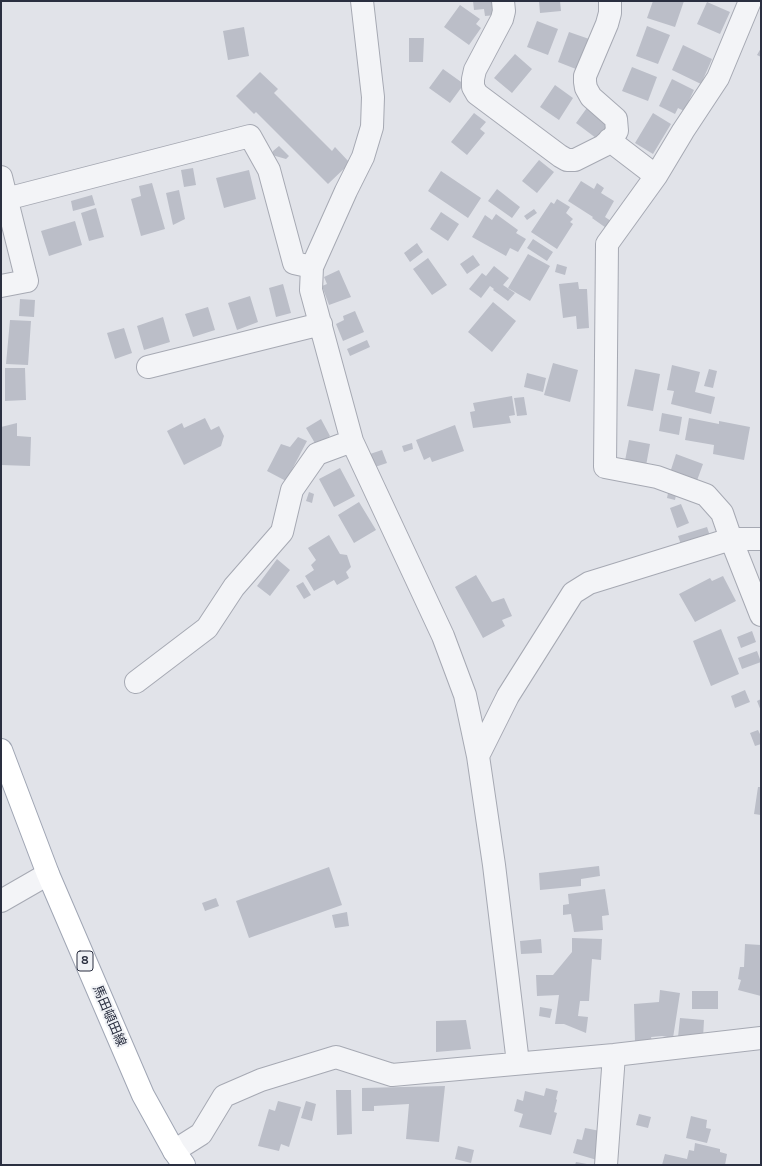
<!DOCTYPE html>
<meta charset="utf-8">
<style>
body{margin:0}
#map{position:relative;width:762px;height:1166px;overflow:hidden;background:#e1e3e9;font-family:Karla,sans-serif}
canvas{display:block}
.frame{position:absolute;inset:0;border:2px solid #2a2f40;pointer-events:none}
</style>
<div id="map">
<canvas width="762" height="1166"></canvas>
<div class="frame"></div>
</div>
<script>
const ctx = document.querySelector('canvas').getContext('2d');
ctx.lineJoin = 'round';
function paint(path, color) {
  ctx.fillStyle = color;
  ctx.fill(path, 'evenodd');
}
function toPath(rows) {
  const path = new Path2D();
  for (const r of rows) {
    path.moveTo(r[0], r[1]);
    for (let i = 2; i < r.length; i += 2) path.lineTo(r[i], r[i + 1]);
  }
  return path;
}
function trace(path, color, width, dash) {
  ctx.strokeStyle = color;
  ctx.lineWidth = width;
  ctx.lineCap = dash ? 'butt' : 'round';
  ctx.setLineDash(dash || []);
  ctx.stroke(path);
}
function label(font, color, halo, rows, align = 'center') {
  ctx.font = font + ' Karla,"Noto Sans JP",sans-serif';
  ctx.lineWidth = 4;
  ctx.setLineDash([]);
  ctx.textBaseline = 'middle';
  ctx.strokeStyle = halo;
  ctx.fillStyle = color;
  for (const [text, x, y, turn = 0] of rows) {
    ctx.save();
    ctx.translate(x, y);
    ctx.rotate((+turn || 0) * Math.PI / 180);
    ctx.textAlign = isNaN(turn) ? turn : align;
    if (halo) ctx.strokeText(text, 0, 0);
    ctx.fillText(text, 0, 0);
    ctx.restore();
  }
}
paint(toPath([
 [473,1,494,1,496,15,485,16,484,9,474,10],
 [539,1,560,1,561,11,540,13],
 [653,1,684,1,675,27,647,18],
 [707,2,730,12,720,34,697,24],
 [460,5,480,19,476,24,481,28,469,45,444,27],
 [537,21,558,29,548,55,527,47],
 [647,26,670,35,658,64,636,56],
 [244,27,249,56,228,60,223,31],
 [569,32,592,40,581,71,558,62],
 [409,38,424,38,423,62,409,62],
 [683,45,712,59,701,84,672,70],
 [761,48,761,57,757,55],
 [515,54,532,69,512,93,494,78],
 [632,67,657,77,648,101,622,91],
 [443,69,464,84,450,103,429,88],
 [260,72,278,89,274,93,332,151,335,147,350,163,328,184,256,112,254,114,236,96],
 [672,79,694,90,684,111,678,108,675,114,659,106],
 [555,85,573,98,559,120,540,107],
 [589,105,613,123,600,141,576,123],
 [474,113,486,122,480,129,485,133,467,155,451,142],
 [653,113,671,124,653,154,635,143],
 [279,146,289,156,286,159,272,155,273,151],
 [539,160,554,172,537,193,522,181],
 [193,168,196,185,184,187,181,170],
 [249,170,256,199,224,208,216,178],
 [441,171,481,198,468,218,428,191],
 [581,181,594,189,597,183,604,188,601,193,614,201,605,217,614,223,609,230,592,218,593,217,568,201],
 [152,183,165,229,141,236,131,199,141,196,139,186],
 [497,189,520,207,512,218,488,201],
 [179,190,185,219,173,225,166,193],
 [92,195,95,205,73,211,71,201],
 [557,199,570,207,566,213,573,219,570,222,573,224,557,249,531,232,551,202,554,204],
 [96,208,104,237,89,241,81,213],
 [534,209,537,213,527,220,524,216],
 [441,212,459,224,448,241,430,229],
 [496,214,518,230,516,233,526,239,518,252,510,248,506,256,472,237,485,215,492,220],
 [75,221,82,245,49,256,41,231],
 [533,239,553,252,547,261,527,248],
 [417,243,423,252,410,262,404,253],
 [528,254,550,266,530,301,508,288],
 [473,255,480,265,467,274,460,264],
 [428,258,447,285,432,295,413,269],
 [557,264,567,267,565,275,555,272],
 [494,266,509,278,503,285,515,293,508,301,493,290,494,289,490,286,481,298,469,289,482,273,486,276],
 [339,270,351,297,329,305,322,286,327,284,324,277],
 [578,282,579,289,587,289,589,328,577,329,576,316,563,318,559,284],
 [283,284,291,313,276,317,269,288],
 [250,296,258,322,237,330,228,303],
 [20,299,35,300,34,317,19,316],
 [493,302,516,321,492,352,468,332],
 [208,307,215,330,193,337,185,314],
 [355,311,364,332,343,341,336,324,344,320,343,316],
 [163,317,170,342,144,350,137,326],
 [10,320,31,321,28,365,6,364],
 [124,328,132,353,115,359,107,333],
 [367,340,370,347,350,356,347,349],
 [553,363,578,370,570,402,544,395],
 [672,365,700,372,695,392,715,397,711,414,671,404,674,391,667,390],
 [5,368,25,368,26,400,5,401],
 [635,369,660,374,653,411,627,406],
 [709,369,717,371,713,388,704,386],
 [527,373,546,378,543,392,524,387],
 [512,396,515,415,509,416,511,423,473,428,470,412,475,411,473,403],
 [524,397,527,415,517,416,514,398],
 [662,413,682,417,679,435,659,431],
 [205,418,211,430,219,426,224,436,221,446,184,465,167,431,182,423,184,428],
 [689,418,719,424,719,421,750,427,744,460,713,454,714,445,685,440],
 [321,419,330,436,316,445,306,428],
 [17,423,17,436,31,437,30,466,1,465,1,427],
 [455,425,464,451,432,462,430,457,424,460,416,440],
 [298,437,307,441,286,481,267,471,281,444,290,447],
 [629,440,650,444,645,471,624,466],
 [412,443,413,449,404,452,402,446],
 [382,450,387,463,375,467,370,454],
 [676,454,703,464,695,486,669,476],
 [340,468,355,496,334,507,319,479],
 [309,492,314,494,312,503,306,501],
 [668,493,676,495,675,500,667,498],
 [359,502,376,530,354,543,338,515],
 [681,504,689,523,677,528,670,508],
 [707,527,712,542,683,550,678,536],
 [329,535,340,554,347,555,351,567,346,572,349,578,337,585,334,580,314,591,305,576,314,570,311,565,316,560,308,548],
 [277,559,290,570,270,596,257,586],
 [476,575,492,602,504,598,512,616,502,620,505,626,483,638,455,587],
 [723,576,736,601,695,622,679,594,710,578,712,581],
 [303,582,311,595,304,599,296,586],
 [721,629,739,674,711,686,693,641],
 [752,631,756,642,741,648,737,637],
 [757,651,761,662,742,669,738,658],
 [745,690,750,702,735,708,731,696],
 [761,699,761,711,757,701],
 [758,730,761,736,761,744,755,746,750,733],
 [758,787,761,787,761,815,754,814],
 [599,866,600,876,581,879,581,886,540,890,539,873],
 [329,867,342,905,249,938,236,901],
 [605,889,609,915,602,916,603,930,574,932,571,914,563,915,563,905,569,904,568,894],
 [216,898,219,906,205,911,202,903],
 [347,912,349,926,335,928,332,915],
 [572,938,602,939,601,960,592,959,589,1001,580,1001,578,1016,588,1017,586,1033,564,1024,555,1024,559,995,537,996,536,975,553,975,572,952],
 [541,939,542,953,521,954,520,941],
 [745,944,761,945,761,996,738,990,741,980,738,979,740,967,744,967],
 [660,990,680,993,673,1038,662,1036,651,1037,652,1041,635,1042,634,1004,659,1002],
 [692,991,718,991,718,1009,692,1009],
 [540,1007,552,1009,550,1018,539,1016],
 [680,1018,704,1020,703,1038,678,1037],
 [466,1020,471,1049,436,1052,436,1021],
 [445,1086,439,1142,406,1139,409,1104,374,1106,374,1111,362,1111,362,1088],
 [546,1088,558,1091,556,1099,557,1100,554,1112,557,1113,551,1135,519,1127,523,1114,514,1111,517,1099,523,1101,525,1091,544,1096],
 [336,1090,351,1090,352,1134,337,1135],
 [278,1101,301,1107,289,1147,281,1144,279,1151,258,1146,269,1109,275,1111],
 [306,1101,316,1104,312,1121,301,1118],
 [639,1114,651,1117,648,1128,636,1125],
 [691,1116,707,1120,706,1128,711,1129,707,1143,686,1138],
 [585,1128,600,1131,597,1160,573,1153,577,1139,582,1140],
 [695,1143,720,1149,720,1152,727,1154,725,1165,662,1165,665,1154,687,1159,689,1150,694,1151],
 [458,1146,474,1150,471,1163,455,1159],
 [576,1162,587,1164,587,1165,575,1165]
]), '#bbbec8');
const minor = toPath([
 [362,1,373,97,372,127,363,157,346,191,312,267,311,290,352,441,443,636,465,695,478,756,494,865,518,1063],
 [503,1,504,11,502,19,475,70,473,79,473,87,477,94,560,156,567,160,575,160,603,146,613,137,617,131,616,119,591,97,586,88,585,82,585,76,607,24,610,13,610,1],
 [750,1,718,78,683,131,656,176,607,244,605,467,657,477,706,495,722,513,731,539,761,615],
 [609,140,656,176],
 [1,177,27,281,1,286],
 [6,199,250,136,269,170,294,263,312,267],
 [148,367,321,324],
 [136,682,207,628,234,587,282,532,292,490,317,454,352,441],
 [478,756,508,696,573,593,589,583,731,539,761,539],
 [1,901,48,874],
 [174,1151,201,1134,224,1096,261,1080,336,1057,392,1075,614,1055,761,1038],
 [606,1165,614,1055]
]);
const major = toPath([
 [1,750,48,874,143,1095,174,1151,184,1165]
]);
trace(minor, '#a6a9b3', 24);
trace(major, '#a0a6b4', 24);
trace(minor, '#f3f4f7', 22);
trace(major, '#fff', 22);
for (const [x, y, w] of [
 [85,961,16]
]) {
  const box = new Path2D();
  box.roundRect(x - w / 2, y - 10, w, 20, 3);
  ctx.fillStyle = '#f0f2f6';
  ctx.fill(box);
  trace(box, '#2a2f40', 1);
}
label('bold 12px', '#2a2f40', null, [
 ["8",85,961]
]);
label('13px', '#2a2f40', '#f0f2f6', [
 ["馬田頓田線",109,1016,67]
]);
</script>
